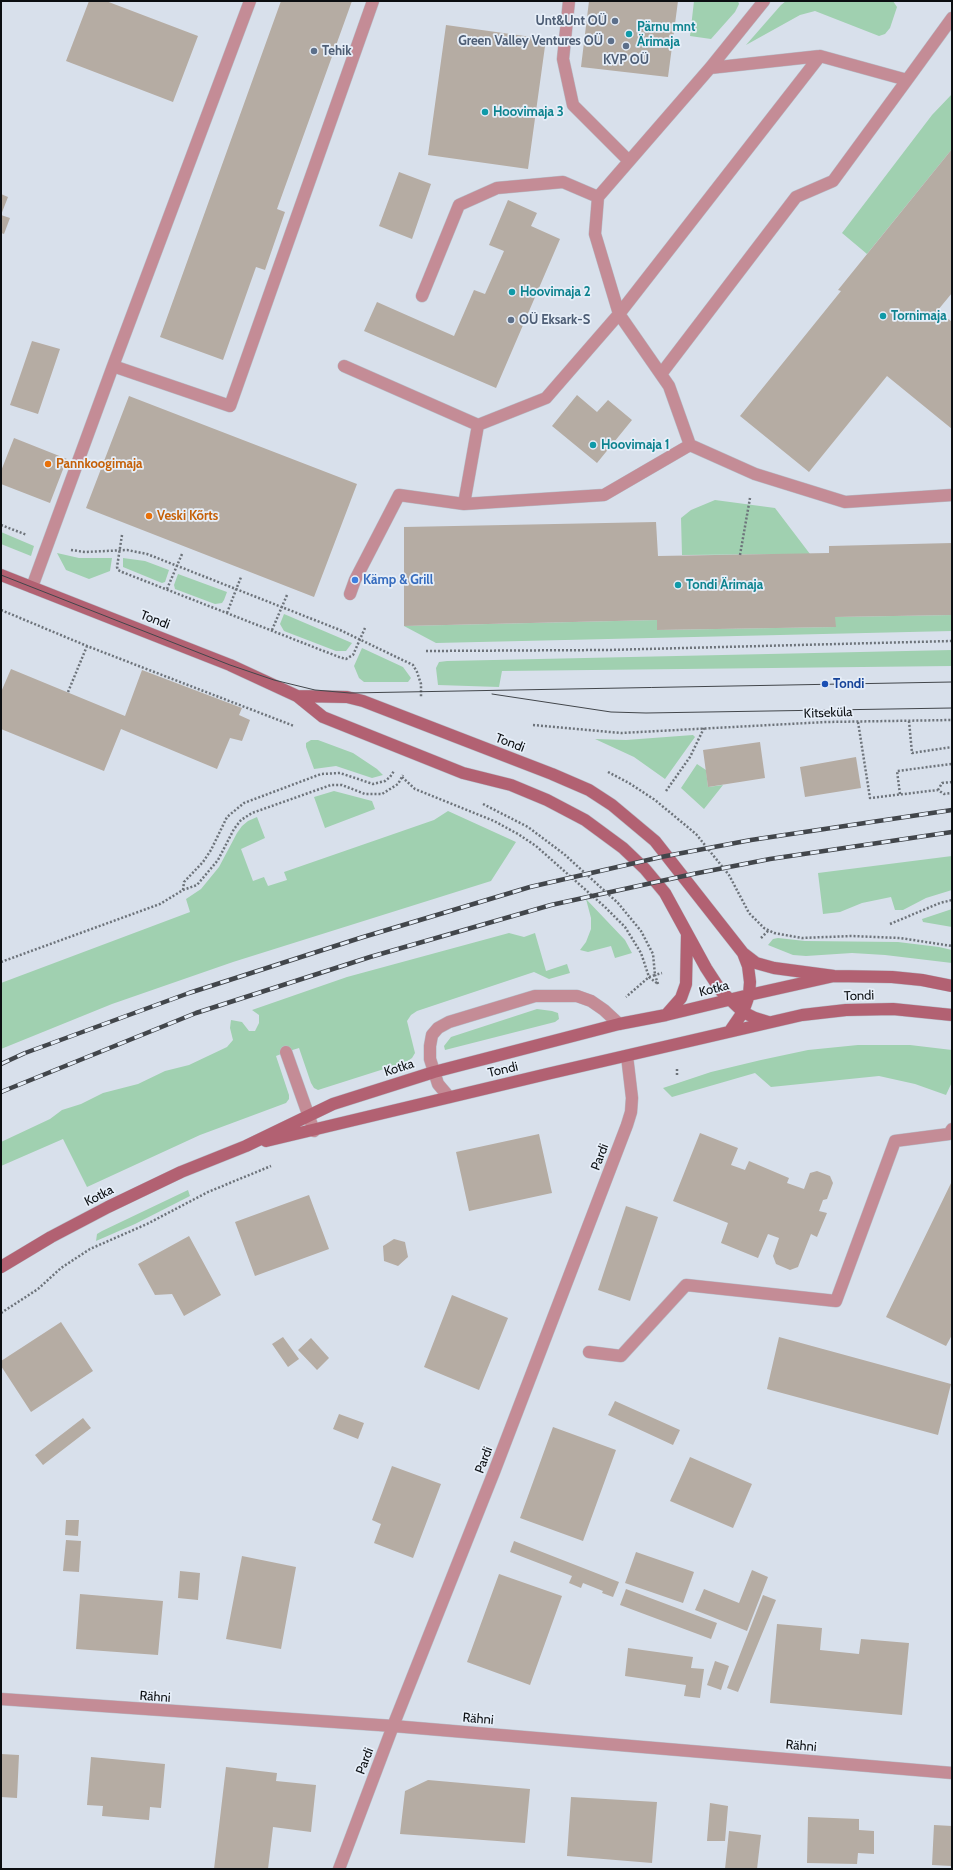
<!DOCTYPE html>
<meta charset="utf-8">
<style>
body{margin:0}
#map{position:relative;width:953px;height:1870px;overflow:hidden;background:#d8e0eb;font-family:Cabin,sans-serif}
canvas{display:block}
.frame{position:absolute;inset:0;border:2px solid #0b0e11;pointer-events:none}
</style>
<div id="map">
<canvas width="953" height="1870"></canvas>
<div class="frame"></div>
</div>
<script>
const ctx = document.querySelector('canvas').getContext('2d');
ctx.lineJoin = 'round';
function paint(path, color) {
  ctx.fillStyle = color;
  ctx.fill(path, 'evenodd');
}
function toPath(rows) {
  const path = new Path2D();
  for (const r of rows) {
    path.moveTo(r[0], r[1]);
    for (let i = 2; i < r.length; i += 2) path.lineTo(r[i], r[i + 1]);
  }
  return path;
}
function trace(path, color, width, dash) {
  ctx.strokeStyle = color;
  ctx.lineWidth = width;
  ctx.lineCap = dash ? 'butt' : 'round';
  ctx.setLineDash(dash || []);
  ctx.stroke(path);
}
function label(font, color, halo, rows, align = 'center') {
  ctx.font = font + ' Cabin,sans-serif';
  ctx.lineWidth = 3.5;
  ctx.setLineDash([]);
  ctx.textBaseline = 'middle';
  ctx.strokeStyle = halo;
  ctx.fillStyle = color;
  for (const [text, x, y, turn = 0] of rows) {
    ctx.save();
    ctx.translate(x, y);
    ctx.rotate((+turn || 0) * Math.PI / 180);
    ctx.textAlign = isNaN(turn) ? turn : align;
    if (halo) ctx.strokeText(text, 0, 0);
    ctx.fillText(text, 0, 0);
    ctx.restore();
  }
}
paint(toPath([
 [694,1,738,1,739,4,735,12,711,39,690,36],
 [786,1,893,1,897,7,890,28,885,34,879,36,815,11,800,15,746,45,781,5],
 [952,94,952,149,867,254,842,233,932,115],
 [715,500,775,508,810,554,682,555,681,518,691,510],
 [1,532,34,546,31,556,1,544],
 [57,553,79,558,112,558,110,571,89,579,66,570],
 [123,558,145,561,169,570,165,582,162,583,123,567],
 [178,574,227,592,224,600,222,603,215,604,175,589,174,585],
 [284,614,352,643,346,651,336,651,284,631,280,624],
 [952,615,952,631,436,643,404,626,657,620,657,630,835,627,835,617],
 [362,648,403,667,411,678,408,682,364,682,359,678,354,666],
 [952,650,952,666,502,671,499,687,438,685,436,668,439,662,447,661],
 [693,735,695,737,665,779,634,757,595,739,626,740],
 [311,740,318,740,353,753,377,769,383,775,372,778,336,766,314,769,306,747,306,743],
 [697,764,706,770,708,787,723,785,704,809,681,788],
 [334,791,372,801,375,809,325,828,314,797],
 [448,811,516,842,491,881,233,962,112,1004,1,1049,1,983,190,912,186,899,201,889,219,867,237,833,242,826,248,821,257,817,265,838,241,849,253,881,264,877,268,886,287,880,284,872,434,820],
 [952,856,952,890,926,898,903,910,895,910,891,897,862,903,840,912,823,914,818,873],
 [586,899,625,940,632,953,615,958,611,946,588,952,580,950,586,942,591,929,591,918],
 [952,909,952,927,923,922,922,919],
 [509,933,524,937,535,933,546,971,567,964,570,973,549,979,534,972,417,1011,411,1015,407,1021,415,1053,412,1058,406,1062,318,1090,314,1088,311,1083,299,1048,286,1052,276,1056,289,1095,289,1099,286,1103,200,1135,87,1187,63,1139,1,1166,1,1142,50,1119,62,1110,81,1104,103,1093,138,1084,165,1071,189,1065,227,1047,233,1040,230,1028,231,1020,242,1022,249,1031,255,1031,259,1023,259,1015,252,1010,347,977],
 [778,938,805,941,898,942,939,947,952,950,952,963,885,955,852,953,806,956,793,955,768,945,773,939],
 [537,1009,552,1011,558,1013,559,1019,555,1022,445,1050,444,1046,451,1037],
 [858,1045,910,1045,952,1050,952,1082,946,1095,915,1084,879,1076,771,1087,755,1073,672,1097,663,1088,711,1072,761,1060,808,1050],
 [188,1190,190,1196,135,1224,96,1241,97,1234,102,1231]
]), '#a0d0b0');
paint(toPath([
 [89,1,106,1,198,36,173,102,66,61],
 [281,1,352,1,277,209,285,212,265,270,256,267,223,360,160,337],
 [589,1,678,1,668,77,581,67],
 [446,25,546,39,528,169,428,155],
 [952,149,952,293,938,310,952,322,952,429,887,376,809,472,740,416,841,291,838,290],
 [399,172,431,184,412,239,379,226],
 [1,194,8,197,1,215,10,218,4,234,1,233],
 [508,200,537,213,531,226,560,239,496,388,364,331,377,302,454,336,474,290,485,294,504,251,489,245],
 [32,341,60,349,38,414,10,405],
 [577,395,597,412,608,400,632,420,597,463,552,426],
 [129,396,357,484,314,597,86,508],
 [14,438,67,459,50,503,1,484,1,471],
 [656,522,658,556,829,553,829,546,952,543,952,615,835,617,836,627,657,630,657,620,404,626,404,527],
 [11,669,125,716,142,670,242,708,239,715,250,720,242,741,230,738,217,769,121,729,104,771,1,729,1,692],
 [760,742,765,778,708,787,703,750],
 [856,757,861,788,805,797,800,767],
 [700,1133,738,1148,731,1165,745,1170,749,1161,789,1178,787,1183,804,1189,810,1173,817,1171,830,1176,833,1183,827,1199,823,1200,819,1211,827,1213,817,1237,811,1234,798,1267,790,1270,776,1264,773,1256,779,1238,768,1234,758,1258,721,1243,728,1223,673,1201],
 [539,1134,552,1193,469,1211,456,1152],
 [952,1181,952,1335,946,1346,886,1317],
 [309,1195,329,1249,255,1276,235,1222],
 [626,1206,658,1217,630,1301,598,1290],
 [189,1236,221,1295,184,1316,172,1294,155,1295,138,1264],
 [394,1239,405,1242,408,1257,398,1266,384,1261,383,1246],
 [452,1295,508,1318,479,1390,424,1367],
 [61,1322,93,1371,31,1412,1,1366,1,1361],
 [283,1337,299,1359,288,1367,272,1344],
 [779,1337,951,1384,938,1435,767,1389],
 [311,1338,329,1358,317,1370,298,1350],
 [615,1401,680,1430,673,1445,608,1415],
 [339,1414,364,1423,358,1439,333,1429],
 [83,1418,91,1428,43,1465,35,1455],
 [553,1427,616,1450,583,1541,520,1518],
 [690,1457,752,1484,733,1528,670,1501],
 [392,1466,441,1484,413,1558,374,1543,381,1524,372,1520],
 [66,1520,79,1520,78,1536,65,1535],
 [66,1540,81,1541,79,1572,63,1571],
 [514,1541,619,1582,613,1597,602,1593,603,1591,583,1583,581,1588,569,1583,572,1576,510,1552],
 [636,1552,694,1572,683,1603,625,1583],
 [242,1556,296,1567,281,1649,226,1639],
 [752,1570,768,1577,747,1631,695,1610,704,1589,739,1603],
 [180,1571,200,1573,198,1600,178,1598],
 [499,1574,562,1596,530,1685,467,1662],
 [626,1589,717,1623,711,1639,620,1605],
 [80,1594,163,1601,158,1655,76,1649],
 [763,1595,776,1600,738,1692,727,1688],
 [777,1624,822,1628,820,1650,859,1654,861,1639,909,1643,902,1715,770,1703],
 [628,1648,693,1657,691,1668,704,1669,700,1698,684,1696,686,1685,625,1676],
 [715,1661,729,1666,721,1690,707,1685],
 [1,1754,19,1755,17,1798,1,1797],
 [91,1757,165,1764,161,1808,150,1807,149,1820,102,1816,103,1806,87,1805],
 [226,1767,277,1773,276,1781,316,1785,311,1832,273,1827,268,1869,214,1869],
 [428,1780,530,1789,525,1843,400,1834,405,1791],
 [571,1797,657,1802,652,1863,567,1856],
 [710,1803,728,1806,725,1841,707,1841],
 [808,1817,859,1819,859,1830,874,1831,874,1854,858,1853,857,1864,807,1863],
 [934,1825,952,1826,952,1866,932,1865],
 [729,1831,761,1835,757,1869,725,1869]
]), '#b5aca3');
const lane = toPath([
 [569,1,563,59,573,105,629,161],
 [710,68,820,56,907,80,952,18],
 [422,296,459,205,497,188,563,182,598,197],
 [113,366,250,1],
 [344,366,478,425],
 [661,374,796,197,833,181,907,80],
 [690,445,669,386,619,314,820,56],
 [464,504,478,425,546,398,619,314,595,234,598,197,710,68,764,1],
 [32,587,113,366,230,406,373,1],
 [350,594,355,580,399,495,464,504,604,495,690,445,755,474,845,502,952,495],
 [286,1052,314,1131],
 [449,1097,438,1084,430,1059,430,1046,432,1035,438,1028,449,1022,535,996,577,996,591,1001,604,1010,619,1024],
 [589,1352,621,1356,686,1285,836,1301,895,1141,949,1134,952,1129]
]);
const street = toPath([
 [1,1699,393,1726,952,1773],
 [339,1869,393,1726,494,1472,627,1125,631,1112,632,1098,627,1056]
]);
const secondary = toPath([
 [1,575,230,665,297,696,323,717,463,773,511,785,547,800,585,820,623,848,645,869,665,893,706,968,721,991,743,1012,755,1018,768,1022],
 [297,696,347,697,363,701,552,774,589,790,612,805,655,841,743,953,756,963,774,968,834,976,892,977,922,980,952,986],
 [666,1015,681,998,686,984,687,935],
 [730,1031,743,1012,749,995,750,982,748,966,743,953],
 [266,1141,547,1074,802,1015,846,1010,893,1009,952,1015],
 [1,1267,51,1237,108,1207,181,1172,246,1146,333,1104,434,1072,619,1024,666,1015,749,995,834,976]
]);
trace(lane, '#b7bec8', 13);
trace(street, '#b7bec8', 13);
trace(secondary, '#b7bec8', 13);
trace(toPath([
 [1,525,27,535],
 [122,535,117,567,118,570,122,572,339,657,346,659,353,655,365,628],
 [71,550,85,552,127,550,147,554,340,630,413,665,417,672,421,684,421,697],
 [740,555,750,498],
 [167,589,182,554],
 [1,610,87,646,294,726],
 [227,613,241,577],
 [272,630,287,595],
 [426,651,608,650,952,641],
 [68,692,87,646],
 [909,721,912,753,952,747],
 [858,722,870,798,938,790,944,794,952,793],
 [533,725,621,733,826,722,952,720],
 [608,772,629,783,655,800,696,834,729,875,749,913,764,928,774,933,802,938,851,936,900,938,952,946],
 [402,777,415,789,494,821,518,834,536,846,605,907,625,927,641,953,649,977,658,984],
 [938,790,942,783,952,782],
 [666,791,690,757,704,728],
 [900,794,897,771,952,764],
 [483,804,528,827,564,854,618,903,641,931,653,954,655,975,649,977,626,997],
 [183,890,184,882,203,862,211,850,227,817,244,803,321,774,340,773,373,784,385,781,390,777,394,771],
 [890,924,940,903,952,900],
 [761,938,769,930],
 [1,962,160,904,183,890,197,885,218,860,234,829,241,820,252,813,331,785,342,785,365,794,382,794,398,784,403,775],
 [658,984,655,975,662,973],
 [677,1069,677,1077],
 [1,1313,38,1289,61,1268,90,1249,147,1224,208,1192,271,1166]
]), '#6d737a', 2.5, [2, 2]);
trace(lane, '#c48c96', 12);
trace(street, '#c48c96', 12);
trace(secondary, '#b26172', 12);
trace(toPath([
 [1,575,230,665,274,680,315,690,350,693,952,682],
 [492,694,611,712,646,713,952,708]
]), '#42464b', 1);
const rail = toPath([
 [1,1064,25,1053,189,993,360,938,530,887,661,857,751,840,952,810],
 [1,1092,196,1013,370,957,551,905,693,874,770,859,952,832]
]);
trace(rail, '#42464b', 4.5);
trace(rail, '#e6eef8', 3, [9]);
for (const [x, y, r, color] of [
 [615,21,4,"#5c6f8a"],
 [629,34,4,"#0f9aa8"],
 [611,41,4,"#5c6f8a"],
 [626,46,4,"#5c6f8a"],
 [314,51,4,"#5c6f8a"],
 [485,112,4,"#0f9aa8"],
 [512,292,4,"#0f9aa8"],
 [883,316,4,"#0f9aa8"],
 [511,320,4,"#5c6f8a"],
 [593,445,4,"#0f9aa8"],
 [48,464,4,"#e8710a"],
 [149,516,4,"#e8710a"],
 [355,580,4,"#3f7fe0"],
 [678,585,4,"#0f9aa8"],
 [825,684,4,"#1a4fb4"]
]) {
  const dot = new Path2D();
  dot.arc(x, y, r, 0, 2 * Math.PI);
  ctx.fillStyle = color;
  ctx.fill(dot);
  trace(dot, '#e6eef8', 1.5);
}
label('bold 13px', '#4e5e75', '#e6eef8', [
 ["Unt&Unt OÜ",607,21],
 ["Green Valley Ventures OÜ",603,41],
 ["Tehik",322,51,"left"],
 ["KVP OÜ",626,60,"center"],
 ["OÜ Eksark-S",519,320,"left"]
], 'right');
label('bold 13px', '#0d838f', '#e6eef8', [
 ["Pärnu mnt",637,27],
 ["Ärimaja",637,42],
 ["Hoovimaja 3",493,112],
 ["Hoovimaja 2",520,292],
 ["Tornimaja",891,316],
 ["Hoovimaja 1",601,445],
 ["Tondi Ärimaja",686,585]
], 'left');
label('bold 13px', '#c56008', '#e6eef8', [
 ["Pannkoogimaja",56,464],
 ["Veski Kõrts",157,516]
], 'left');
label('bold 13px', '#366cbe', '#e6eef8', [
 ["Kämp & Grill",363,580]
], 'left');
label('13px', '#0b0e11', '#e6eef8', [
 ["Tondi",155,620,21],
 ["Kitseküla",828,713,-2],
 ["Tondi",510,743,21],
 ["Kotka",714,989,-14],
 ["Tondi",859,996,-2],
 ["Kotka",399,1068,-18],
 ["Tondi",503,1070,-13],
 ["Pardi",600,1157,-69],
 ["Kotka",99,1196,-27],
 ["Pardi",484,1460,-69],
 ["Rähni",155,1697,4],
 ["Rähni",478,1719,5],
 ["Rähni",801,1746,5],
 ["Pardi",365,1761,-69]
]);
label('bold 13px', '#164399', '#e6eef8', [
 ["Tondi",833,684]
], 'left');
</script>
